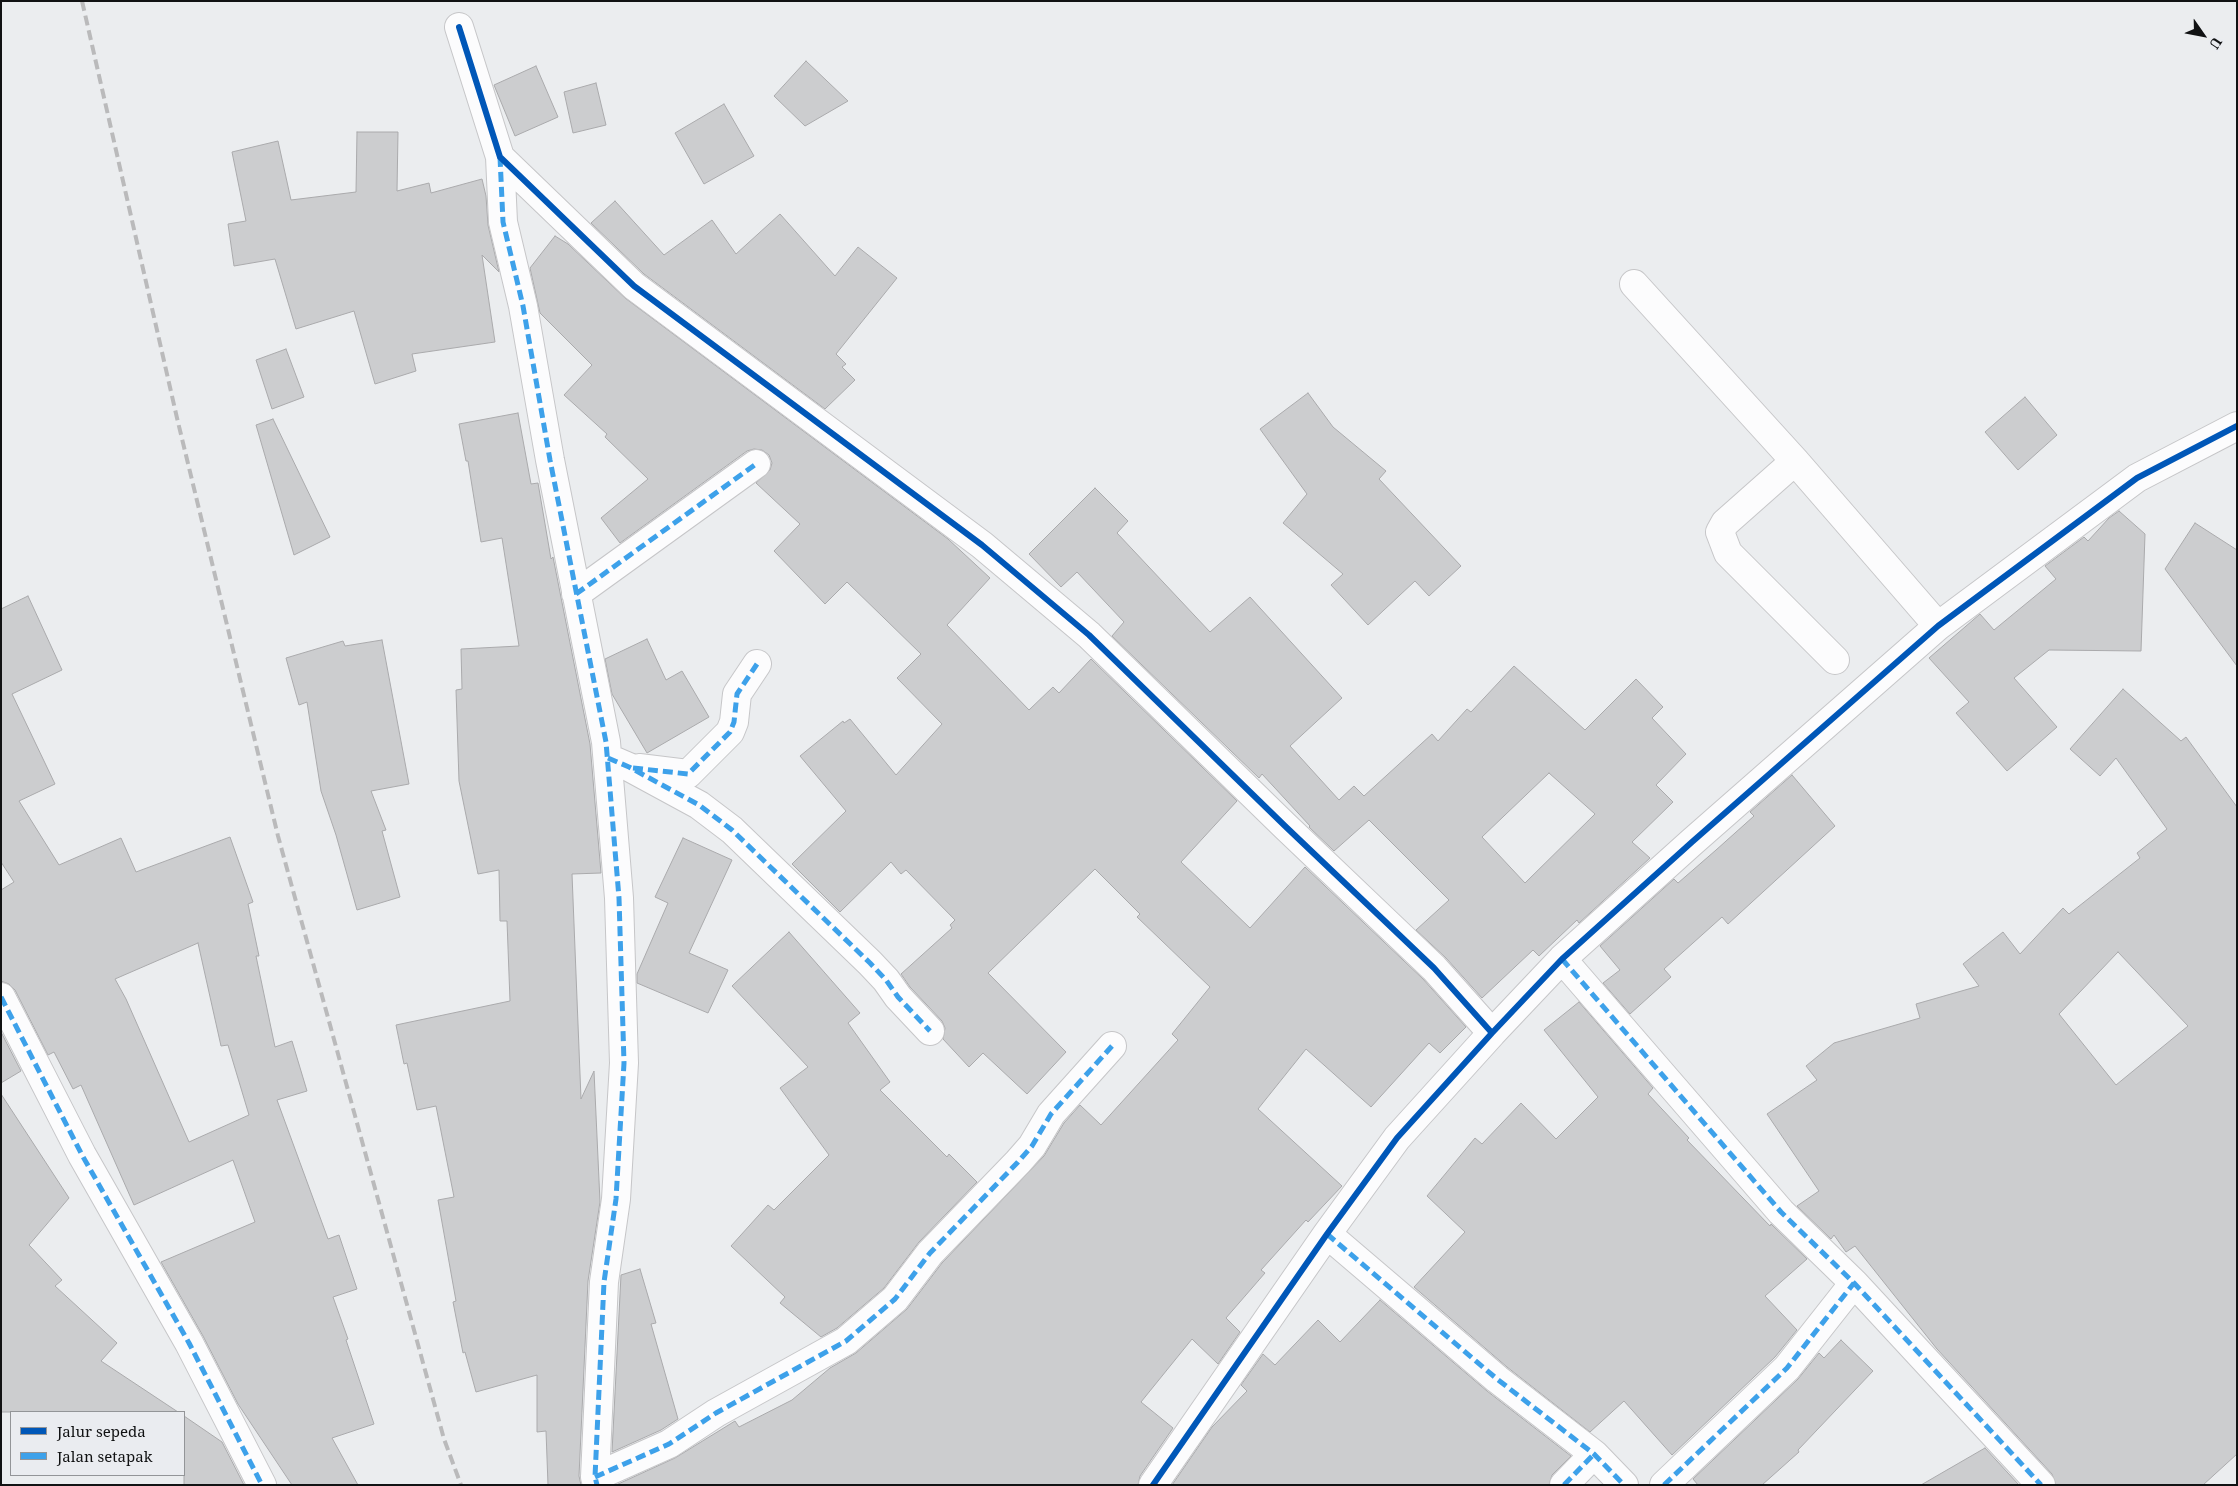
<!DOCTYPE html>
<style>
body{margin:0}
#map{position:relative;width:2238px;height:1486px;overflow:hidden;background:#ebedef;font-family:"Noto Serif",serif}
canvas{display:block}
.frame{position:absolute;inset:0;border:2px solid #111213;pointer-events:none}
.legend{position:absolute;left:10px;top:1411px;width:175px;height:65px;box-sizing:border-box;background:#eaecf0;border:1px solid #939598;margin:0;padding:6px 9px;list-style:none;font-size:15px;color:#111213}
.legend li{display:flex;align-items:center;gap:10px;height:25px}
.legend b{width:25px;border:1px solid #939598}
.north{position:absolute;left:2178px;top:10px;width:50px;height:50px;-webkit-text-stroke:4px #eaecf0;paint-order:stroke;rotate:123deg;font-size:14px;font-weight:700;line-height:20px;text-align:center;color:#111213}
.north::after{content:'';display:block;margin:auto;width:18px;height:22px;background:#111213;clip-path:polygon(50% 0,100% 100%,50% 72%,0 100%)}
</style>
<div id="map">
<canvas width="2238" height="1486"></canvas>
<div class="frame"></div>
<ul class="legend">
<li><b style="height:6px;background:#0057b8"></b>Jalur sepeda</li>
<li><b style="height:6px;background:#3da1ea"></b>Jalan setapak</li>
</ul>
<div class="north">U</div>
</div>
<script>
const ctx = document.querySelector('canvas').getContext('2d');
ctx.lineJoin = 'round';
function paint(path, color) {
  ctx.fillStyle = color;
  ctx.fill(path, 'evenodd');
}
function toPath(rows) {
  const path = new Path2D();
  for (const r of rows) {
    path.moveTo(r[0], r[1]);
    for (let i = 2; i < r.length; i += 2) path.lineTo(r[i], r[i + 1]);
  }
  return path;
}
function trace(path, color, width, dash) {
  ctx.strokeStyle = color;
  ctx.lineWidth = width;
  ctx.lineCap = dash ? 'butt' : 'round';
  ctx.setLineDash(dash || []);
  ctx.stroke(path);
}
const building = toPath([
 [806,61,848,101,805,126,774,96,806,61],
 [536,66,558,117,515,136,494,85,536,66],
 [596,83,606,125,573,133,564,92,596,83],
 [724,104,754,156,704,184,675,133,724,104],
 [357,132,398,132,397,191,429,183,431,193,482,179,486,196,488,225,499,272,482,255,495,342,412,354,416,371,375,384,354,311,296,329,275,259,234,266,228,224,246,221,232,152,278,141,291,200,356,192,357,132],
 [615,201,664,255,712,220,736,254,780,214,835,276,858,247,897,278,836,354,846,364,842,367,855,380,825,409,644,274,591,223,615,201],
 [555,236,568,244,625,298,948,539,990,578,947,625,1029,710,1053,687,1059,693,1091,659,1237,801,1181,862,1250,928,1305,867,1423,979,1466,1027,1440,1053,1429,1043,1371,1107,1306,1049,1258,1109,1342,1186,1308,1222,1306,1220,1261,1270,1265,1273,1226,1318,1240,1332,1218,1364,1192,1339,1141,1402,1173,1428,1140,1476,1138,1485,616,1485,675,1458,735,1421,739,1427,792,1400,830,1368,856,1353,907,1309,942,1263,1044,1156,1064,1123,1080,1105,1101,1125,1178,1040,1172,1034,1210,987,1137,917,1140,914,1095,869,988,973,1066,1052,1027,1094,983,1053,969,1067,943,1039,945,1028,942,1021,910,987,901,974,952,928,950,925,955,920,906,870,901,874,891,862,840,912,792,864,846,811,800,756,843,721,844,723,850,719,896,775,942,724,897,678,921,654,847,582,825,604,774,551,800,524,756,483,770,470,772,463,769,455,762,450,754,449,747,451,620,543,601,518,648,479,605,437,607,434,564,395,592,365,540,313,530,268,555,236],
 [286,349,304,397,272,409,256,360,286,349],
 [1308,393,1333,427,1386,471,1379,479,1461,566,1429,596,1415,581,1368,625,1331,585,1343,574,1283,523,1307,494,1260,429,1308,393],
 [2025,397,2057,435,2018,470,1985,432,2025,397],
 [518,413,531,484,538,483,551,559,553,557,590,744,601,873,572,874,581,1099,594,1071,600,1202,588,1281,579,1476,581,1485,548,1485,546,1431,537,1432,537,1375,476,1392,465,1352,463,1353,453,1302,456,1301,438,1200,454,1197,436,1106,417,1110,407,1063,404,1064,396,1025,510,1001,507,921,500,921,499,870,478,874,459,781,456,690,462,689,461,649,519,646,502,538,481,542,468,461,466,461,459,424,518,413],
 [273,419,330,537,294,555,256,425,273,419],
 [1095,488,1128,521,1117,533,1210,632,1250,597,1342,698,1290,746,1339,800,1354,786,1364,796,1432,734,1438,741,1467,709,1471,712,1514,666,1585,730,1636,679,1663,707,1652,718,1686,754,1656,785,1673,802,1632,842,1650,858,1579,923,1577,920,1539,956,1533,950,1482,998,1446,958,1416,930,1449,900,1369,820,1334,851,1309,827,1310,826,1262,774,1259,778,1112,636,1124,622,1077,572,1061,587,1029,554,1095,488],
 [1549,773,1595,814,1525,883,1482,837,1549,773],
 [2119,511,2145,534,2141,651,2049,650,2014,678,2057,727,2007,771,1956,713,1969,702,1929,658,1980,614,1994,630,2056,579,2045,566,2084,537,2088,541,2109,518,2119,511],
 [2195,523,2237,550,2237,666,2165,569,2195,523],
 [28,596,62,670,12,694,55,784,19,801,59,865,121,838,136,872,230,837,253,902,248,904,259,956,256,956,275,1047,292,1041,307,1091,277,1100,328,1239,339,1235,357,1289,333,1297,348,1339,346,1340,374,1424,332,1438,358,1485,292,1485,238,1404,203,1336,161,1262,255,1222,233,1160,134,1205,81,1085,73,1089,54,1052,48,1055,15,990,9,984,1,981,1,890,14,882,1,862,1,609,28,596],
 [198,943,221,1046,228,1045,249,1115,189,1142,126,999,115,979,198,943],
 [647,639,666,680,682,671,709,717,647,753,612,694,605,659,647,639],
 [382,640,409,784,371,791,386,830,382,831,400,897,357,910,336,835,321,791,307,702,299,705,286,658,343,641,345,646,382,640],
 [2123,689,2181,741,2186,737,2237,807,2237,1454,2203,1485,2056,1485,2052,1474,1937,1349,1855,1246,1846,1252,1834,1235,1831,1239,1797,1206,1819,1191,1767,1114,1817,1080,1806,1066,1834,1043,1920,1018,1916,1004,1979,986,1963,964,2003,932,2020,954,2063,908,2069,914,2140,858,2137,853,2167,829,2116,758,2100,776,2070,749,2123,689],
 [2118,952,2188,1026,2116,1085,2059,1014,2118,952],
 [1792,775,1835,826,1728,924,1722,917,1664,969,1671,977,1630,1014,1603,983,1620,970,1600,946,1674,879,1678,883,1716,850,1754,816,1750,812,1792,775],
 [683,838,732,860,689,953,728,970,708,1013,637,983,637,974,668,903,655,897,683,838],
 [789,932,860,1013,848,1023,890,1082,880,1090,947,1157,949,1154,977,1182,919,1242,884,1288,837,1328,821,1337,780,1303,785,1297,731,1246,768,1205,774,1210,829,1155,780,1088,808,1067,732,986,789,932],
 [1579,1002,1653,1088,1648,1094,1689,1138,1687,1140,1770,1226,1771,1224,1807,1259,1765,1296,1797,1330,1775,1357,1672,1455,1624,1401,1590,1432,1507,1367,1414,1287,1465,1232,1427,1196,1475,1138,1482,1144,1521,1103,1556,1139,1598,1097,1544,1030,1579,1002],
 [1,1032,21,1071,1,1083,1,1032],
 [1,1094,69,1198,29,1245,62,1280,55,1286,117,1343,101,1361,178,1412,1,1412,1,1094],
 [640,1269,656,1323,651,1324,678,1419,661,1430,612,1452,621,1275,640,1269],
 [1380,1300,1487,1391,1571,1456,1552,1475,1549,1485,1172,1485,1212,1427,1247,1391,1241,1385,1263,1354,1275,1365,1318,1320,1340,1342,1380,1300],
 [1841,1340,1873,1371,1798,1450,1799,1452,1762,1485,1698,1485,1693,1479,1798,1379,1819,1353,1824,1358,1841,1340],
 [184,1416,222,1442,244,1485,184,1485,184,1416],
 [1985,1448,2019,1485,1921,1485,1985,1448]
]);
paint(building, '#cccdcf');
trace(building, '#aaaaac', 1);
const minor = toPath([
 [459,27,500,157,634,286,982,545,1089,635,1285,826,1434,968,1492,1033],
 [500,157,503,222,523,306,550,460,606,742,619,898,624,1063,616,1199,604,1282,595,1477,597,1485],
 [1634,284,1795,461,1938,626],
 [1795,461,1725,523,1720,532,1728,553,1835,660],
 [576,594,756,464],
 [608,758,629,767,699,805,732,830,870,963,886,980,898,997,930,1031],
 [639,768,688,774,730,732,734,722,737,694,757,664],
 [1562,959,1781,1212,1854,1283,2041,1485],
 [1,997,82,1155,189,1343,262,1485],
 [1327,1234,1497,1379,1594,1454,1624,1485],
 [595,1477,669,1444,716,1413,846,1341,895,1299,930,1253,1018,1162,1032,1146,1051,1114,1112,1046],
 [1153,1485,1327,1234,1397,1138,1492,1033,1562,959,1692,842,1938,626,2137,478,2237,426],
 [1564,1485,1594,1454],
 [1664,1485,1787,1368,1854,1283]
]);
trace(minor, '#c6c6c8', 30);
trace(minor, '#fcfcfd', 28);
trace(toPath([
 [82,1,177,418,278,836,444,1439,461,1485]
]), '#bababb', 4, [10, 5]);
trace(toPath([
 [500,157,503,222,523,306,550,460,606,742,619,898,624,1063,616,1199,604,1282,595,1477,597,1485],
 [576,594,756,464],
 [608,758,629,767,699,805,732,830,870,963,886,980,898,997,930,1031],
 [633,768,688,774,730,732,734,722,737,694,757,664],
 [1562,959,1781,1212,1854,1283,2041,1485],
 [1,997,82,1155,189,1343,262,1485],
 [1327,1234,1497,1379,1594,1454,1624,1485],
 [595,1477,669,1444,716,1413,846,1341,895,1299,930,1253,1018,1162,1032,1146,1051,1114,1112,1046],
 [1564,1485,1594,1454],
 [1664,1485,1787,1368,1854,1283]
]), '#3da1ea', 5, [10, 5]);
trace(toPath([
 [459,27,500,157,634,286,982,545,1089,635,1285,826,1434,968,1492,1033],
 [1153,1485,1327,1234,1397,1138,1492,1033,1562,959,1692,842,1938,626,2137,478,2237,426]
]), '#0057b8', 6);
</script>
